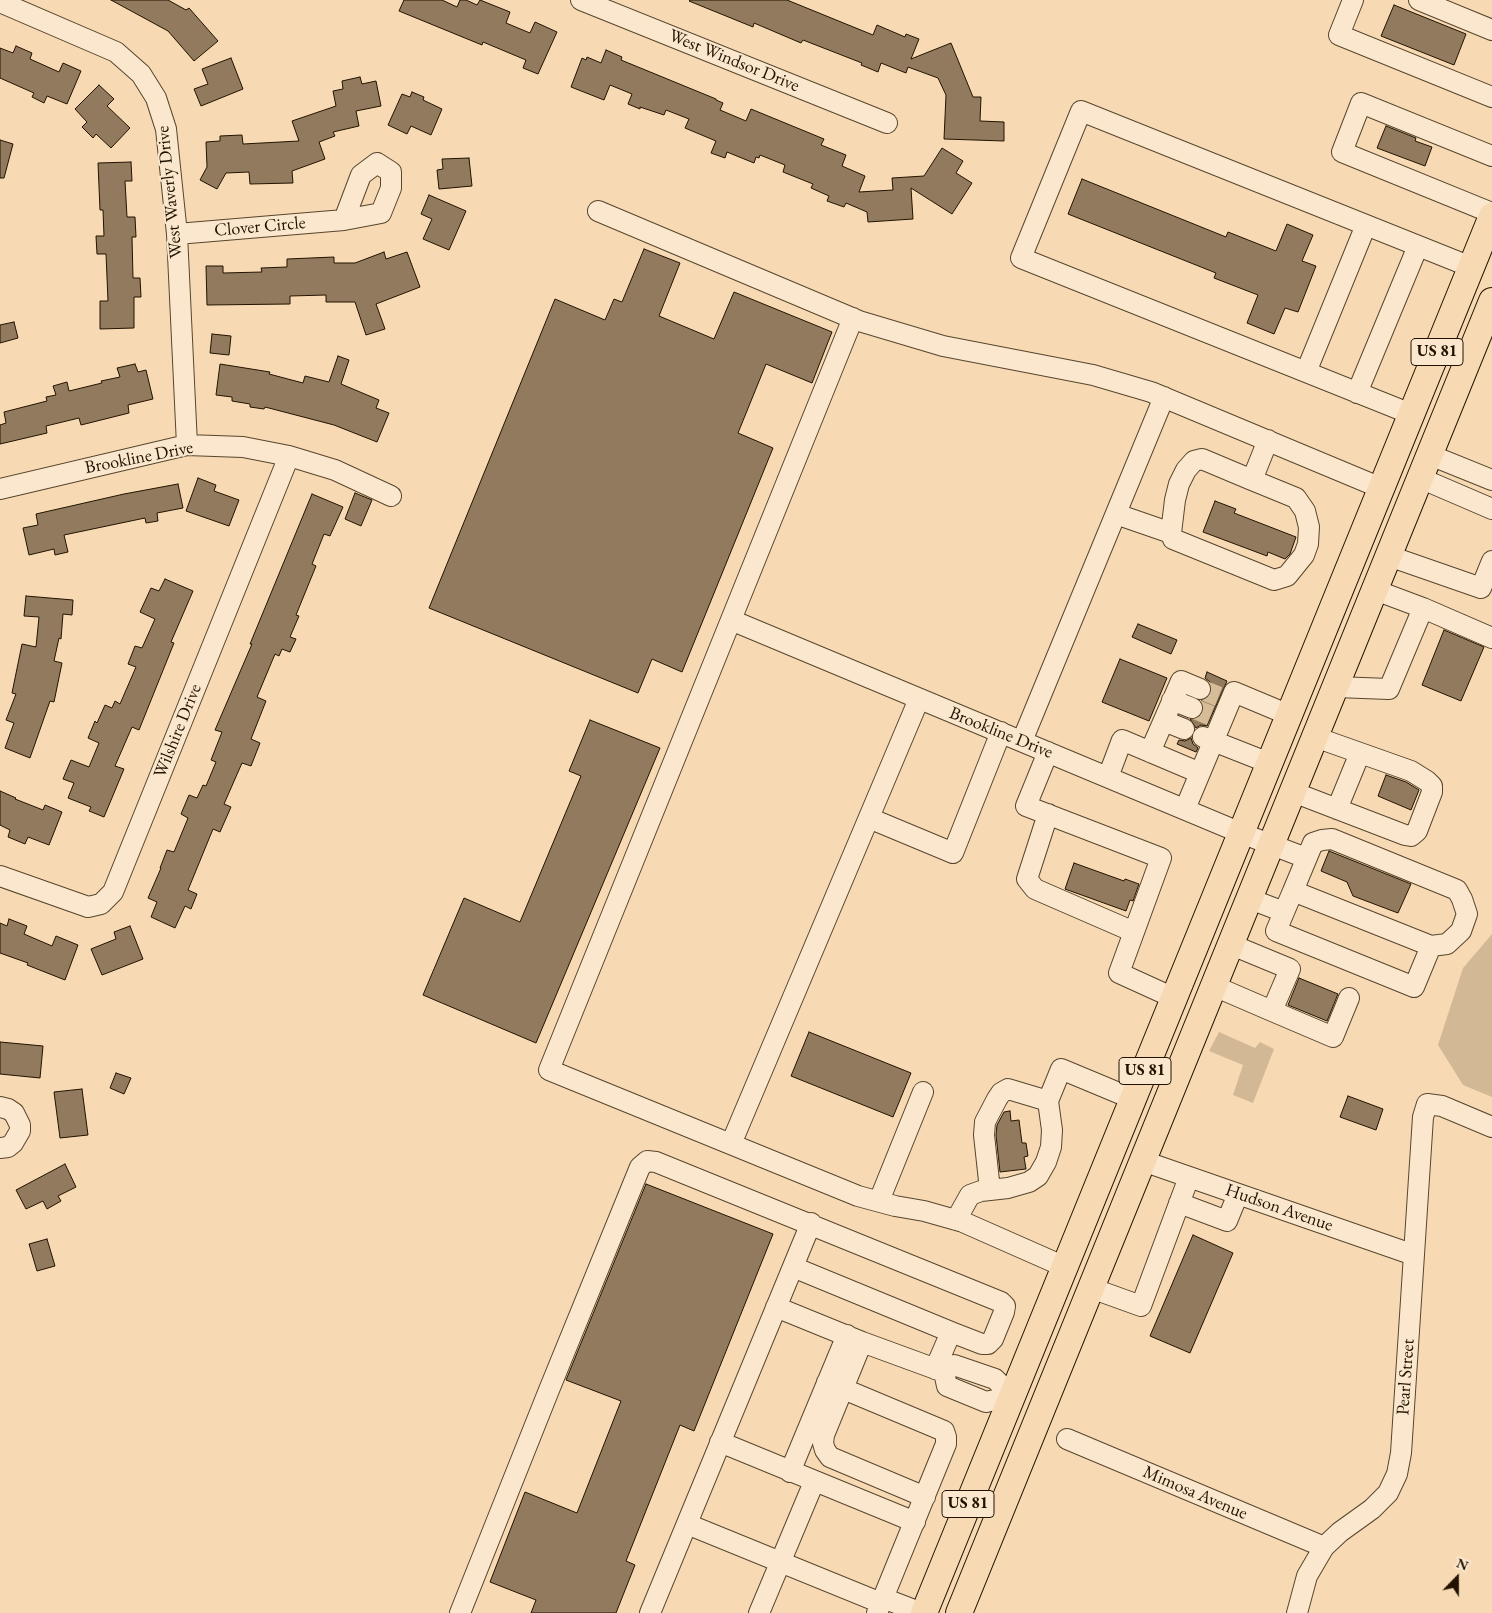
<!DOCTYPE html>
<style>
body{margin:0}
#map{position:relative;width:1492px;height:1613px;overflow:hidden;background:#f7dab3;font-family:"EB Garamond",serif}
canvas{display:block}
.north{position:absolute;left:1432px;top:1553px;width:50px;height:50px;-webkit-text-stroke:4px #fae7ce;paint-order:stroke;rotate:22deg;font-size:14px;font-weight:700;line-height:20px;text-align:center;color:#221300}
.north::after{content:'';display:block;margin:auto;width:18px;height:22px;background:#221300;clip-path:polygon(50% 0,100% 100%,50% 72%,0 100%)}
</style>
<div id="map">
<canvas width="1492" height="1613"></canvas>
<div class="north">N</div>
</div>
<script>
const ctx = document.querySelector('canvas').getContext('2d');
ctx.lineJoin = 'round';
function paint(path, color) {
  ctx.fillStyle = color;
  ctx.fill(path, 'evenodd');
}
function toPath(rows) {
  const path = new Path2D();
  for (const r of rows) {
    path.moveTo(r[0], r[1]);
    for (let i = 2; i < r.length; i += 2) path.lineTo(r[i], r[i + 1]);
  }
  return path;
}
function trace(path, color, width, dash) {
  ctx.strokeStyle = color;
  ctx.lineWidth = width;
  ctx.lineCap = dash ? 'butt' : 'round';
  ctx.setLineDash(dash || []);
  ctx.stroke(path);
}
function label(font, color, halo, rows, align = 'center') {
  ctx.font = font + ' "EB Garamond",serif';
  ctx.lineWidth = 4;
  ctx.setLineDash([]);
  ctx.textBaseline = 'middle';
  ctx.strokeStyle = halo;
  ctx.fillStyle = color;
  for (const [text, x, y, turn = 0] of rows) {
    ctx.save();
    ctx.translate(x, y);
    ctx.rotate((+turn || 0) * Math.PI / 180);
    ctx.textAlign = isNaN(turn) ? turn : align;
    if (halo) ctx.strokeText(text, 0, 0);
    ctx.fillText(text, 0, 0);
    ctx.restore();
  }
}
paint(toPath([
 [1492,934,1492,1097,1463,1085,1438,1045,1463,968],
 [1219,1032,1255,1048,1260,1042,1274,1049,1253,1103,1233,1095,1243,1065,1209,1051]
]), '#d3b895');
const building = toPath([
 [111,0,168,0,186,10,189,8,218,41,194,61,168,31,111,0],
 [404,0,442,0,457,7,460,0,466,0,477,5,480,0,510,12,506,23,530,33,535,22,557,32,538,74,523,68,526,60,483,42,482,45,399,11,404,0],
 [690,0,787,0,873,35,877,25,905,37,906,34,919,39,911,59,951,43,973,97,981,97,980,121,1004,122,1004,141,944,139,946,95,938,78,908,67,906,73,881,63,878,72,861,65,862,63,803,40,801,43,754,23,753,27,689,1,690,0],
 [1394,5,1466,34,1454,65,1381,36,1394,5],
 [16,46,32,53,30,59,59,72,63,63,81,71,67,104,47,96,44,103,32,97,34,93,0,78,0,48,13,53,16,46],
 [606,50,622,57,621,60,716,99,716,100,723,103,720,110,746,121,751,109,824,139,821,145,846,155,842,166,865,176,859,192,893,190,892,178,924,176,942,148,963,161,956,173,972,183,952,214,911,188,913,219,868,222,867,212,846,203,844,207,827,201,829,196,811,188,813,184,783,172,785,165,760,155,759,158,756,157,754,163,727,152,725,158,711,153,716,141,685,128,689,119,666,110,664,115,640,107,640,109,628,104,632,94,610,85,604,100,571,87,582,58,586,60,587,57,601,63,606,50],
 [231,58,243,89,201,106,194,89,208,84,202,69,231,58],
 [360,77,362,84,376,81,381,106,356,111,359,126,333,132,335,136,319,142,325,159,292,171,293,183,250,184,249,172,226,173,217,189,200,180,207,167,206,142,220,141,220,136,242,135,243,144,299,141,292,121,336,106,333,91,343,89,342,81,360,77],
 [99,85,114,99,107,106,130,128,111,148,96,134,93,138,82,127,87,122,75,109,99,85],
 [412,92,424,97,423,100,442,109,431,135,411,126,407,134,388,125,402,94,410,97,412,92],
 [1386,126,1416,138,1415,141,1432,147,1425,166,1377,148,1386,126],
 [0,140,13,144,4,178,0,178,0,140],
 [469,158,472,186,439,189,437,170,443,169,442,159,469,158],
 [131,162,132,181,125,181,127,217,135,217,136,237,132,237,133,278,140,278,141,297,134,297,134,328,100,329,100,301,108,301,106,254,97,254,96,236,104,236,103,210,100,210,98,163,131,162],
 [1082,179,1226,237,1228,232,1276,251,1287,224,1313,235,1302,261,1316,266,1298,312,1285,308,1274,334,1247,323,1258,295,1214,278,1216,273,1068,214,1082,179],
 [429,195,466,211,449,250,423,239,432,219,421,214,429,195],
 [644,249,680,263,659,316,714,339,734,292,832,332,812,383,766,364,738,433,773,448,682,672,652,659,638,693,429,608,555,299,605,320,614,299,622,302,644,249],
 [384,252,386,259,407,252,420,287,376,304,385,329,366,335,355,302,326,302,326,295,290,296,290,304,207,305,206,266,223,266,223,273,262,272,261,268,287,267,287,259,334,257,334,263,355,263,384,252],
 [14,322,18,338,0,343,0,325,14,322],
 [212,334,231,336,229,355,210,353,212,334],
 [338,356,349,360,341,384,379,400,376,408,389,413,377,442,334,425,265,407,264,409,250,407,250,404,232,401,232,397,216,395,220,364,270,372,269,374,303,383,305,376,329,382,338,356],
 [135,364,138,372,146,370,153,399,128,405,129,413,81,425,79,418,46,426,47,433,0,444,0,425,6,423,4,412,47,401,46,397,56,395,53,386,67,382,69,391,102,383,101,381,120,377,117,368,135,364],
 [198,478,216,485,214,491,239,500,229,526,186,511,198,478],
 [178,484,183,508,157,513,158,521,146,523,145,518,64,535,68,552,55,555,54,549,29,555,23,528,38,525,36,514,124,494,178,484],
 [355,493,372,500,361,526,345,519,355,493],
 [312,494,343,507,330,536,324,534,312,564,316,566,296,615,299,616,290,637,296,639,290,652,282,649,279,656,275,654,257,697,266,701,251,739,260,743,251,766,242,763,224,804,231,807,220,832,213,829,188,890,197,894,191,909,185,906,175,928,151,917,157,902,148,898,161,868,160,868,167,850,174,852,188,818,181,814,189,795,197,798,203,785,206,786,216,762,211,760,222,732,215,730,252,644,250,644,312,494],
 [1215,501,1236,509,1234,513,1296,537,1290,554,1285,559,1268,552,1267,556,1203,532,1215,501],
 [165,579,193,591,171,642,174,643,139,730,132,727,115,766,124,769,104,817,89,811,91,807,68,798,74,783,63,779,71,760,89,767,99,743,88,738,95,721,97,723,105,705,112,708,115,701,120,704,136,667,128,664,135,646,142,648,155,619,140,612,151,588,159,591,165,579],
 [26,596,73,600,72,615,63,614,61,639,59,638,54,661,62,663,54,702,50,701,30,758,5,748,14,723,6,720,16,694,12,693,22,644,36,647,39,617,24,616,26,596],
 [1138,624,1177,640,1171,654,1132,637,1138,624],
 [1444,630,1484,647,1461,701,1422,685,1444,630],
 [1120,659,1167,678,1149,721,1102,702,1120,659],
 [1207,672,1227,681,1207,726,1201,725,1196,728,1190,719,1200,717,1203,712,1204,707,1201,701,1208,698,1211,693,1212,687,1210,682,1205,678,1207,672],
 [590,720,660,748,536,1043,423,995,464,898,520,922,581,776,569,771,590,720],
 [1191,738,1193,744,1198,748,1196,752,1177,744,1179,740,1185,741,1191,738],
 [1386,775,1406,782,1419,790,1411,810,1378,796,1386,775],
 [0,791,16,798,15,799,43,810,45,805,62,812,49,845,28,837,25,844,8,837,10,830,0,825,0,791],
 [1329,851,1411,884,1398,913,1353,896,1347,882,1321,871,1329,851],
 [1074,863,1124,881,1125,879,1139,884,1133,901,1130,900,1126,911,1065,889,1074,863],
 [9,919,27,926,24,934,52,946,56,936,78,945,65,980,27,965,28,963,0,953,0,923,7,926,9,919],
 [130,926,143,959,102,975,91,949,116,939,114,932,130,926],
 [1299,978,1338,994,1327,1021,1288,1005,1299,978],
 [809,1032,911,1073,893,1117,791,1076,809,1032],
 [0,1042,43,1046,40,1078,0,1074,0,1042],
 [116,1073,131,1078,124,1094,110,1088,116,1073],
 [82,1089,88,1135,60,1138,54,1092,82,1089],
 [1348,1096,1383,1109,1376,1130,1340,1117,1348,1096],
 [1010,1111,1011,1121,1019,1120,1022,1143,1026,1143,1028,1156,1024,1157,1026,1169,1000,1172,996,1135,997,1125,1004,1112,1010,1111],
 [65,1164,76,1187,58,1196,61,1201,47,1209,43,1201,26,1209,16,1190,65,1164],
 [646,1184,773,1234,694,1431,680,1425,626,1561,635,1565,616,1613,531,1613,536,1600,490,1582,525,1492,577,1513,621,1401,566,1380,646,1184],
 [1193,1235,1233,1253,1190,1353,1150,1336,1193,1235],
 [47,1239,55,1266,37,1271,29,1244,47,1239]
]);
paint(building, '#917a5d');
trace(building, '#221300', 1);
trace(toPath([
 [1200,689,1220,697],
 [1192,708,1212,716]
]), '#d7bc98', 20, [20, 10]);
const minor = toPath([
 [581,0,887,123],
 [1353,0,1339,35,1492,97],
 [1419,0,1492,30],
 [0,2,116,52,141,74,156,98,166,129,177,234,187,445],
 [1492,156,1361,103,1342,152,1492,213],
 [377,163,391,172,391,188,381,213,344,220,361,175,377,163],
 [598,211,859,321,943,346,1093,375,1151,392,1381,488],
 [177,234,344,220],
 [853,318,549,1070,858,1196,895,1206,924,1211,963,1222,1065,1267],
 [1306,372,1366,225],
 [1357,393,1418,246],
 [1411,414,1021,258,1081,111,1471,267],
 [1430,455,1492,480],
 [1420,478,1492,509],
 [1252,480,1296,498,1305,511,1309,527,1308,544,1304,555,1287,576,1274,580,1173,539,1171,533,1175,500,1179,484,1186,470,1194,461,1202,459,1252,480,1268,440],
 [0,489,187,445,243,447,289,456,335,470,391,496],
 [1116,514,1171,533],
 [1389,556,1481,588,1492,561],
 [1423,608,1492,638],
 [731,620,1241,833,1306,858],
 [1336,687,1389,689,1423,608,1375,590],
 [1172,700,1192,708],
 [1164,721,1184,729],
 [1203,737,1269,763],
 [1022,741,1164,397],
 [1048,752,1026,806,1161,858,1119,973,1174,998],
 [1150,752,1181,681,1200,689],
 [1108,777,1122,740,1200,773],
 [1293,792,1405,835,1411,836,1417,831,1432,792,1432,786,1427,781,1411,771,1315,737],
 [1185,809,1234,692,1289,715],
 [1337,809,1360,753],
 [1048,814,1027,879,1035,889,1134,932],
 [869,818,953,853,1001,732],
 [1332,839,1457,890,1462,899,1467,914,1461,931,1447,944,1431,946,1293,891,1313,843,1322,840,1332,839],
 [0,876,88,907,101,904,113,892,289,456],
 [1293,891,1276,931,1414,987,1431,946],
 [1250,899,1284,912],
 [1214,986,1272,1011,1290,969,1232,945],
 [1272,1011,1333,1037,1349,998],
 [0,1107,8,1109,14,1113,20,1125,20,1131,13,1143,8,1147,0,1148],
 [731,1144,919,699],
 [1143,1161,1414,1255],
 [990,1190,984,1135,985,1122,997,1099,1001,1093,1008,1089,1048,1101],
 [879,1201,923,1092],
 [1179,1203,1227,1221,1238,1194],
 [956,1220,970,1195,981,1191,1008,1188,1029,1182,1038,1176,1046,1162,1051,1147,1052,1130,1048,1101,1061,1069,1133,1099],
 [793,1267,951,1332],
 [1091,1288,1141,1306,1189,1177],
 [776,1307,862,1342,944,1372],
 [862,1342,824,1435,823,1443,825,1450,830,1457,925,1497],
 [944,1372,947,1386,986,1402,1012,1396],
 [944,1372,954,1365,995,1379,1012,1396],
 [827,1382,944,1431,946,1437,946,1444,877,1613],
 [1067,1439,1324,1547],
 [720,1442,915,1522],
 [790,1472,847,1335],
 [687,1524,881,1603],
 [883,1598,922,1613],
 [460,1613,549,1390,640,1167,647,1161,656,1162,1001,1302,1005,1306,1004,1312,993,1339,988,1344,982,1344,951,1332,935,1369],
 [650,1613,811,1223],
 [759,1613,814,1482],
 [1297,1613,1307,1576,1324,1547,1340,1532,1372,1509,1388,1493,1397,1474,1401,1453,1423,1117,1427,1104,1442,1106,1492,1127]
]);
const major = toPath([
 [924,1613,1492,216],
 [959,1613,1492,301]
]);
trace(minor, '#57452d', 22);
trace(major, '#221300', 28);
trace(minor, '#fae7ce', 20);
trace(major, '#f7dab3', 26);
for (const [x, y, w] of [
 [1437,352,52],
 [1145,1071,52],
 [968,1504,52]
]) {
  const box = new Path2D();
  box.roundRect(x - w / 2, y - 13.5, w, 27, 4);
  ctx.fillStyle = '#fae7ce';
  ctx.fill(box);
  trace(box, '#221300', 1);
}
label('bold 16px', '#221300', null, [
 ["US 81",1437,352],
 ["US 81",1145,1071],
 ["US 81",968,1504]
]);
label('18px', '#221300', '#fae7ce', [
 ["West Windsor Drive",734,61,22],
 ["West Waverly Drive",170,192,-96],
 ["Clover Circle",260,227,-5],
 ["Brookline Drive",139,458,-11],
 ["Wilshire Drive",178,731,-68],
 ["Brookline Drive",1001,733,22],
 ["Hudson Avenue",1279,1208,19],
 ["Pearl Street",1406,1377,-86],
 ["Mimosa Avenue",1195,1493,23]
]);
</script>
